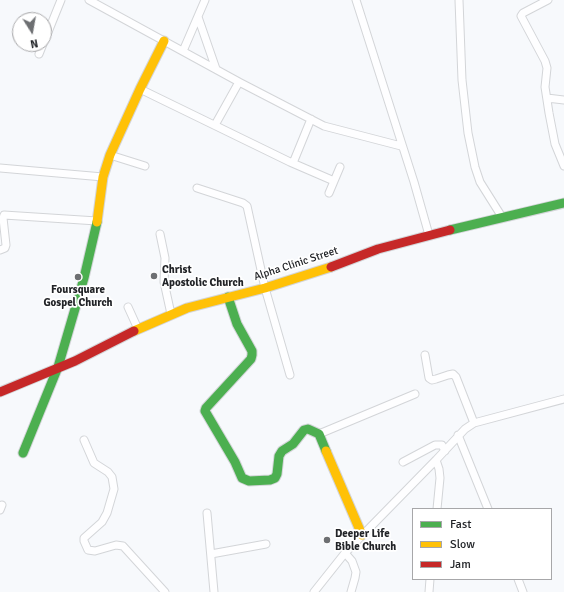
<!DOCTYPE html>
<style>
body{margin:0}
#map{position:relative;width:564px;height:592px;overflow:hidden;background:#f7f9fc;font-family:Signika,sans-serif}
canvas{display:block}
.legend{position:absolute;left:412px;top:508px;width:140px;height:72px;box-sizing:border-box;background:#fff;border:1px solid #a7a7a9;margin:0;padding:5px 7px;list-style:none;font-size:12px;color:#222428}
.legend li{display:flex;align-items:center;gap:8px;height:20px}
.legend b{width:20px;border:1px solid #a7a7a9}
.north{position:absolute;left:12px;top:12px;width:40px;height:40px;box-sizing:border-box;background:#fff;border:1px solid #a7a7a9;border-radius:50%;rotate:169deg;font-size:11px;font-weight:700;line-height:16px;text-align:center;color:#222428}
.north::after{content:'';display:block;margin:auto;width:14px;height:18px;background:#6d6f72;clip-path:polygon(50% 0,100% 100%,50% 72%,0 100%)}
</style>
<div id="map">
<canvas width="564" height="592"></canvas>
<ul class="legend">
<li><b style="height:5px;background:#4caf50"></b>Fast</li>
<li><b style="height:5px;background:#ffc107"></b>Slow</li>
<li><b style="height:5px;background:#c62828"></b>Jam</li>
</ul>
<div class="north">N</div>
</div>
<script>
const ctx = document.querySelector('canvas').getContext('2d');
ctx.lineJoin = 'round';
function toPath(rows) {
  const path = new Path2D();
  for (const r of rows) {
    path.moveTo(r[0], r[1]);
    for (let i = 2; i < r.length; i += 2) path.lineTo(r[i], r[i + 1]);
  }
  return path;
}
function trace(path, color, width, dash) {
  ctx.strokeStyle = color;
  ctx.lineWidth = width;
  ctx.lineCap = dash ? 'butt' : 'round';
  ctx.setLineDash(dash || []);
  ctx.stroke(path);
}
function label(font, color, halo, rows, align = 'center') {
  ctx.font = font + ' Signika,sans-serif';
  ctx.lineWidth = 3.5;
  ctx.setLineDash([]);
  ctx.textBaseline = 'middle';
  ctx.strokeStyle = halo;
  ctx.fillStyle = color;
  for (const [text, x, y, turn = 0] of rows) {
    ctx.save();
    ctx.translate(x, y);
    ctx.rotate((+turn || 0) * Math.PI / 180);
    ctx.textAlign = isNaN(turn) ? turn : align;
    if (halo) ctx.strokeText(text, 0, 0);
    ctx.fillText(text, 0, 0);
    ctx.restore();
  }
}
const street = toPath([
 [89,0,239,82,324,126,401,146],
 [356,0,414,182,429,235],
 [459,0,462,80,468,133,475,167,480,182,502,217],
 [548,0,523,13,521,16,545,61,547,68,545,87,549,113,555,144,564,166],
 [198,17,216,69],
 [44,42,61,0],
 [183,51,205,0],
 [39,54,43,44],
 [140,89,290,162,334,181],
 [547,98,564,100],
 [215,125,239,82],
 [110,155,145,166],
 [293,163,311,119],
 [0,168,103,177],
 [197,188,243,203,247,206,265,288,290,375],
 [329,193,340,167],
 [160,234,165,258,164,282,171,314],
 [0,250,5,248,6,245,3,218,4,215,97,221],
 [128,307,138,329],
 [425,355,429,378,432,380,436,379,448,375,453,374,456,377,474,423],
 [319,434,415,394],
 [458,435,488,509],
 [84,440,94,463,108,472,112,477,114,489,107,513,102,522,84,538,84,541,88,550,95,551,116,545,123,546,165,592],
 [436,460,439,469,440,478,437,509],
 [403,462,435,445,442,445,445,451],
 [0,510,2,505],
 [207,513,214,592],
 [345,553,352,561,356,572,355,578,351,592],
 [211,554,266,544],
 [518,579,523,592],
 [314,592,345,553,436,460,465,429,474,423,564,399],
 [429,592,430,579]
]);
const fast = toPath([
 [450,230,564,203],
 [228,297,237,324,252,351,252,355,251,359,206,408,205,411,235,462,242,478,249,481,270,480,275,478,277,474,279,456,282,451,293,444,304,430,308,429,319,434,326,451],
 [23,453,58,367,84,278,97,222]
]);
const slow = toPath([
 [97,222,103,177,110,155,140,89,164,41],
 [134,331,187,308,265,288,331,267],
 [326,451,362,535]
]);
const jam = toPath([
 [331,267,378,249,450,230],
 [0,392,75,361,134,331]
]);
trace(street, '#d3d5d8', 9);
trace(fast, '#d3d5d8', 11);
trace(slow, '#d3d5d8', 11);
trace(jam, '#d3d5d8', 11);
trace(street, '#fefeff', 7);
trace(fast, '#4caf50', 9);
trace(slow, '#ffc107', 9);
trace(jam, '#c62828', 9);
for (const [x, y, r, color] of [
 [154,276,4,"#6d6f72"],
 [78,277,4,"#6d6f72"],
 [327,540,4,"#6d6f72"]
]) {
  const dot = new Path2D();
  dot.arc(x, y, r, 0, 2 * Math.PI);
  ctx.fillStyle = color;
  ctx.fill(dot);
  trace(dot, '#fff', 1.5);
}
label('11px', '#222428', '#fff', [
 ["Alpha Clinic Street",296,264,-18]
]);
label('bold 11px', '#222428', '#fff', [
 ["Christ",162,270],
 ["Apostolic Church",162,283],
 ["Foursquare",78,290,"center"],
 ["Gospel Church",78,303,"center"],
 ["Deeper Life",335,534],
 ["Bible Church",335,547]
], 'left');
</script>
